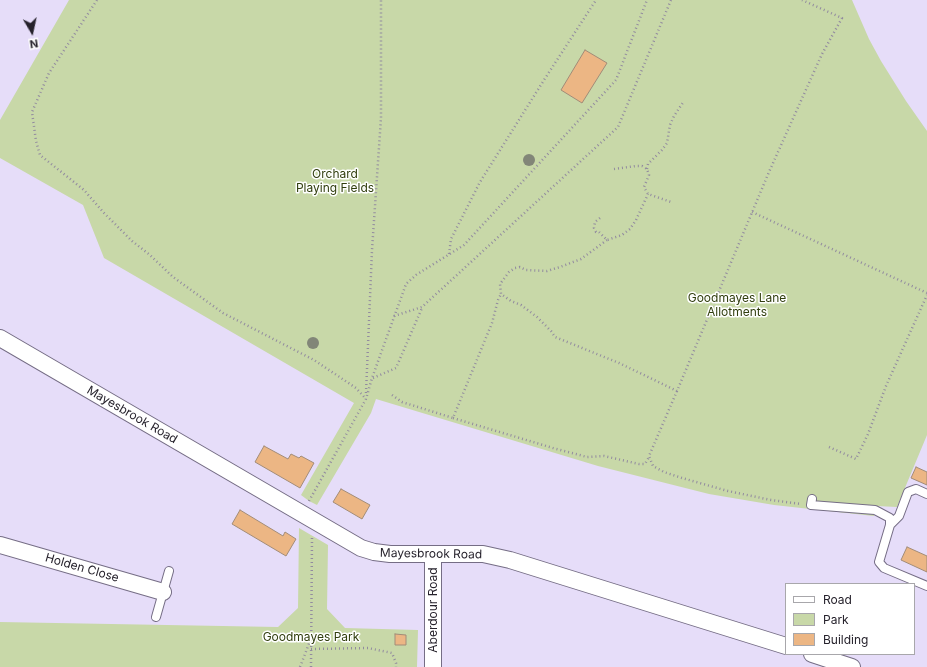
<!DOCTYPE html>
<style>
body{margin:0}
#map{position:relative;width:927px;height:667px;overflow:hidden;background:#e6ddf9;font-family:Inter,sans-serif}
canvas{display:block}
.legend{position:absolute;left:785px;top:583px;width:130px;height:72px;box-sizing:border-box;background:#fff;border:1px solid #a8a7ab;margin:0;padding:5px 7px;list-style:none;font-size:12px;color:#26222c}
.legend li{display:flex;align-items:center;gap:8px;height:20px}
.legend b{width:20px;border:1px solid #a8a7ab}
.north{position:absolute;left:12px;top:12px;width:40px;height:40px;-webkit-text-stroke:3px #fff;paint-order:stroke;rotate:171deg;font-size:11px;font-weight:700;line-height:16px;text-align:center;color:#26222c}
.north::after{content:'';display:block;margin:auto;width:14px;height:18px;background:#26222c;clip-path:polygon(50% 0,100% 100%,50% 72%,0 100%)}
</style>
<div id="map">
<canvas width="927" height="667"></canvas>
<ul class="legend">
<li><b style="height:5px;background:#fff"></b>Road</li>
<li><b style="height:11px;background:#c8d8a8"></b>Park</li>
<li><b style="height:11px;background:#ecb684"></b>Building</li>
</ul>
<div class="north">N</div>
</div>
<script>
const ctx = document.querySelector('canvas').getContext('2d');
ctx.lineJoin = 'round';
function paint(path, color) {
  ctx.fillStyle = color;
  ctx.fill(path, 'evenodd');
}
function toPath(rows) {
  const path = new Path2D();
  for (const r of rows) {
    path.moveTo(r[0], r[1]);
    for (let i = 2; i < r.length; i += 2) path.lineTo(r[i], r[i + 1]);
  }
  return path;
}
function trace(path, color, width, dash) {
  ctx.strokeStyle = color;
  ctx.lineWidth = width;
  ctx.lineCap = dash ? 'butt' : 'round';
  ctx.setLineDash(dash || []);
  ctx.stroke(path);
}
function label(font, color, halo, rows, align = 'center') {
  ctx.font = font + ' Inter,sans-serif';
  ctx.lineWidth = 3;
  ctx.setLineDash([]);
  ctx.textBaseline = 'middle';
  ctx.strokeStyle = halo;
  ctx.fillStyle = color;
  for (const [text, x, y, turn = 0] of rows) {
    ctx.save();
    ctx.translate(x, y);
    ctx.rotate((+turn || 0) * Math.PI / 180);
    ctx.textAlign = isNaN(turn) ? turn : align;
    if (halo) ctx.strokeText(text, 0, 0);
    ctx.fillText(text, 0, 0);
    ctx.restore();
  }
}
paint(toPath([
 [69,0,852,0,869,39,881,61,906,101,927,131,927,435,897,507,876,506,874,516,774,505,709,494,598,466,376,399,371,413,317,505,309,501,301,495,354,403,104,258,83,205,0,158,0,120],
 [299,528,328,545,327,609,345,628,418,630,417,667,0,667,0,622,278,627,298,608]
]), '#c8d8a8');
const building = toPath([
 [585,50,607,63,582,103,561,90,585,50],
 [264,446,288,459,291,454,299,458,301,456,314,463,300,488,255,462,264,446],
 [916,467,927,472,927,485,911,478,916,467],
 [341,489,370,505,362,519,333,502,341,489],
 [240,510,283,536,285,532,296,539,286,556,232,524,240,510],
 [907,547,927,556,927,572,901,560,907,547],
 [395,634,406,635,406,645,395,645,395,634]
]);
paint(building, '#ecb684');
trace(building, '#a28c78', 1);
const service = toPath([
 [812,499,811,505,875,510,890,518,890,525,879,562,884,568,927,586],
 [890,525,899,516,908,492,916,489,927,494],
 [156,617,169,571]
]);
const minor = toPath([
 [0,338,361,548,374,552,390,554,483,554,510,560,786,646],
 [0,545,163,592],
 [812,654,852,667],
 [433,667,433,554]
]);
trace(service, '#756d85', 10);
trace(minor, '#756d85', 18);
trace(toPath([
 [97,0,49,73,32,112,36,141,40,155,84,190,104,213,132,241,150,255,173,277,223,313,314,360,356,388,366,399],
 [614,169,636,166,642,166,647,169,649,175,644,187,648,194,671,202],
 [647,169,648,164,662,150,667,143,670,125,674,116,684,101],
 [752,212,927,293],
 [600,218,595,222,594,228,596,232,599,232,607,240,622,235,630,229,636,220,648,194],
 [607,240,581,259,560,267,547,271,526,270,520,267,515,268,509,272,500,284,501,294,511,301,521,305,537,317,551,331,555,337,619,363,677,391,769,172,822,54,842,18,802,0],
 [449,254,451,239,480,182,544,80,596,0],
 [394,316,422,307,618,127,671,0],
 [373,378,396,368,422,308],
 [677,391,649,456,653,466,664,472,682,478,728,491,771,500,801,504],
 [366,393,372,250,381,118,381,0],
 [392,395,402,402,453,418,492,323,498,300,501,294],
 [453,418,553,448,587,457,604,456,639,464,645,464,649,457],
 [829,447,856,459,868,434,886,386,927,295],
 [309,501,366,399,372,378,406,284,416,275,464,245,616,80,647,0],
 [311,649,368,648,392,653,396,663,396,667],
 [300,667,310,641],
 [311,667,312,538]
]), '#928b9f', 2.5, [1, 3]);
trace(service, '#fff', 8);
trace(minor, '#fff', 16);
ctx.fillStyle = '#828678';
for (const [x, y] of [
 [529,160],
 [313,343]
]) {
  ctx.beginPath();
  ctx.arc(x, y, 6, 0, 2 * Math.PI);
  ctx.fill();
}
label('12px', '#313e0e', '#fff', [
 ["Orchard",335,174],
 ["Playing Fields",335,188],
 ["Goodmayes Lane",737,298],
 ["Allotments",737,312],
 ["Goodmayes Park",311,637]
]);
label('12px', '#26222c', '#fff', [
 ["Mayesbrook Road",132,415,30],
 ["Mayesbrook Road",431,554,1],
 ["Holden Close",82,568,16],
 ["Aberdour Road",433,610,-90]
]);
</script>
